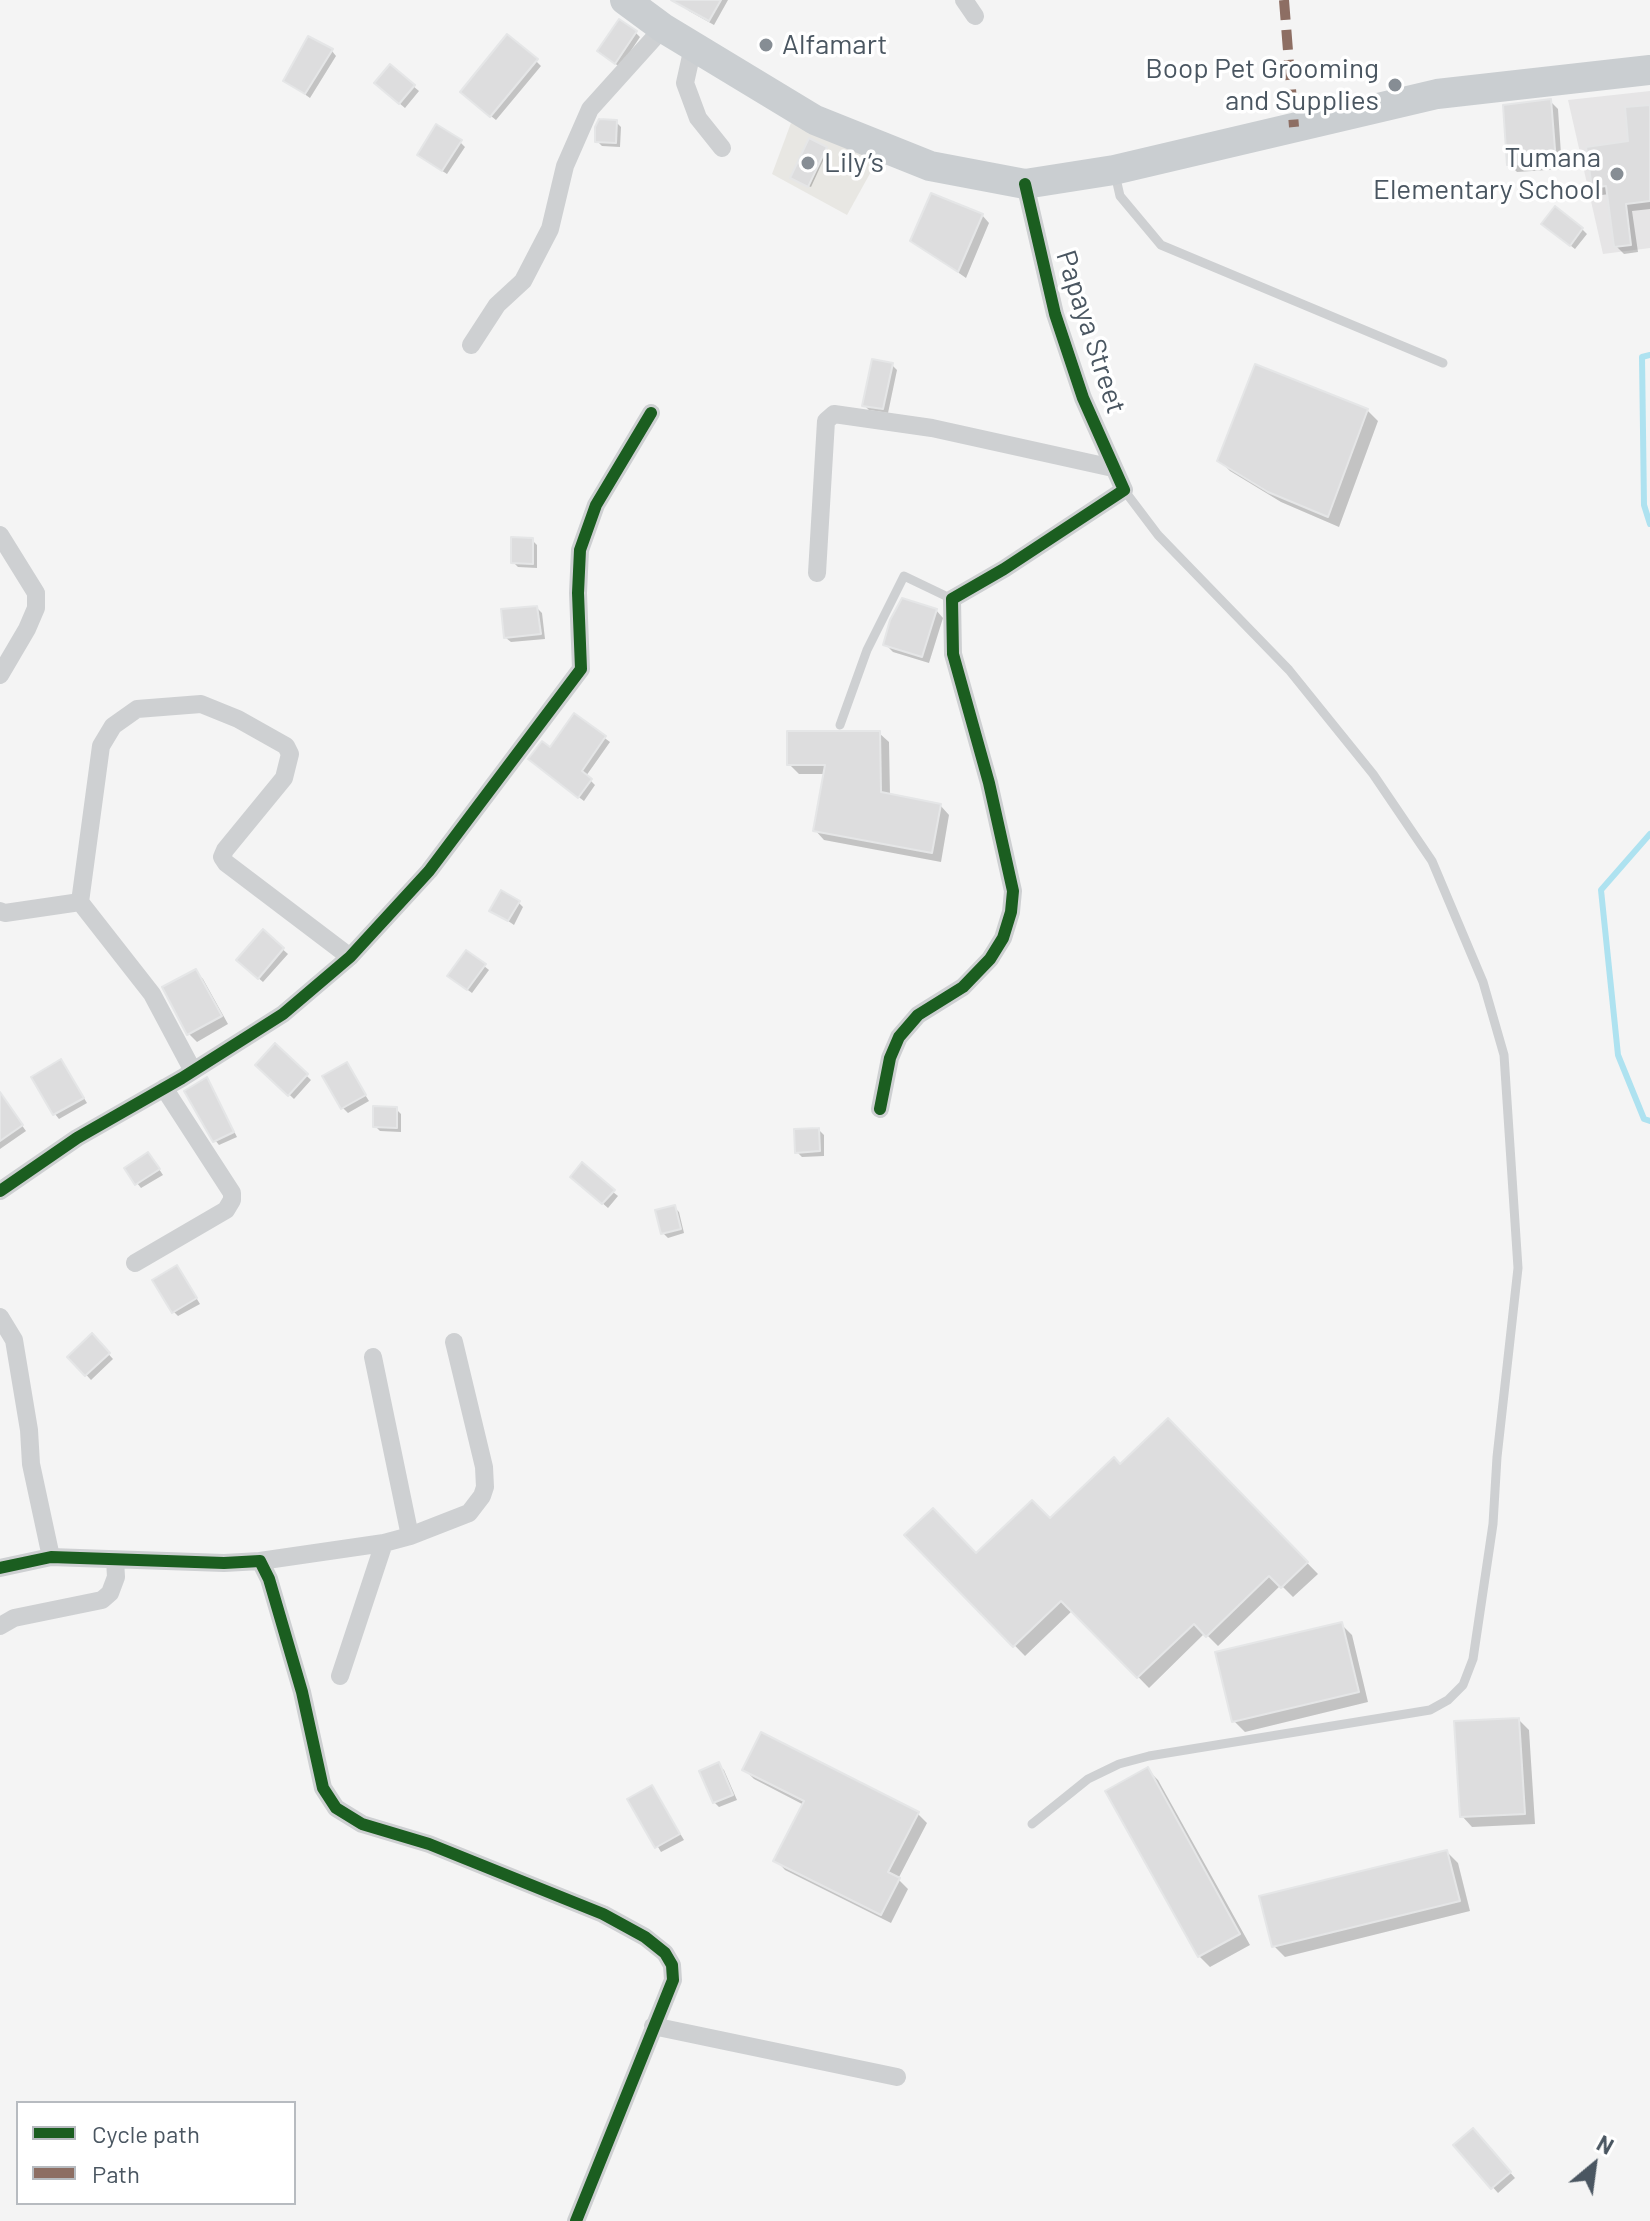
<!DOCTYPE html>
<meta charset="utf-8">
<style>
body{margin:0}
#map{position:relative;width:1650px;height:2221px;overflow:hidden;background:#f4f4f4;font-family:Barlow,sans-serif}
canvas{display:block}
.legend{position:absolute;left:16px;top:2101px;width:280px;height:104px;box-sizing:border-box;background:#fff;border:2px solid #b7bbc0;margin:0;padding:10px 14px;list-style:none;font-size:24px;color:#4a5661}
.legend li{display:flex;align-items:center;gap:16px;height:40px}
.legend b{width:40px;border:2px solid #b7bbc0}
.north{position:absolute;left:1554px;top:2125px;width:80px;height:80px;-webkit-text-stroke:6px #fff;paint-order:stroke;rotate:29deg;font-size:22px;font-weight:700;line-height:32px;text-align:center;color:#4a5661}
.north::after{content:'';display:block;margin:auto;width:28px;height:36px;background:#4a5661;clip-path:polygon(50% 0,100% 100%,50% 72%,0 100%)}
</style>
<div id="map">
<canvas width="1650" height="2221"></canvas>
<ul class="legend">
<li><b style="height:10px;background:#1b5e20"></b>Cycle path</li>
<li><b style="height:10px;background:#8d6e63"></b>Path</li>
</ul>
<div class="north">N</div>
</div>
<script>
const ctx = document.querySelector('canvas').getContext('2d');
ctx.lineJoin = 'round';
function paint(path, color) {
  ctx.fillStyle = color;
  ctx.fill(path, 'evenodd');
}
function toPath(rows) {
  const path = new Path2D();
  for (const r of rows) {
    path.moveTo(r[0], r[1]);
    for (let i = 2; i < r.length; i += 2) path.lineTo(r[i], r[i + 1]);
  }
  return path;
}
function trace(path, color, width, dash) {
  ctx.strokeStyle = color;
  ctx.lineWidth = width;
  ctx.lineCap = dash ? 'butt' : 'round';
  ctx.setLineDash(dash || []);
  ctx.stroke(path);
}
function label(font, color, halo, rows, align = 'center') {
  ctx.font = font + ' Barlow,sans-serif';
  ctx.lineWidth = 7;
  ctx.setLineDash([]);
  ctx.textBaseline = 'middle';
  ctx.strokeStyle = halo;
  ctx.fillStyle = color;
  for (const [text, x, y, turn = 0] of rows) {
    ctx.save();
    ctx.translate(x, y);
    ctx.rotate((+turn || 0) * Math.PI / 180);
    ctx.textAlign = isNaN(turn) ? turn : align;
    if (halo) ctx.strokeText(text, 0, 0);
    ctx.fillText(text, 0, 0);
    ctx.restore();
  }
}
paint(toPath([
 [791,123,878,159,847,215,772,174]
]), '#e8e7e3');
paint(toPath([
 [1650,91,1650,248,1603,254,1568,100]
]), '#e6e5e6');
paint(toPath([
 [688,0,728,0,714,25,689,11,685,6],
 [635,32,640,37,620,67,604,56],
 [332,51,336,56,310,98,286,81],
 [536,61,541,66,496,120,467,97],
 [390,67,419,91,405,108,381,88],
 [1550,101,1558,109,1562,169,1517,172,1509,164],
 [1650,107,1650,209,1632,211,1638,252,1624,254,1616,246,1609,194,1602,195,1594,187,1630,143],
 [616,122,621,127,620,147,602,146,597,141],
 [460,142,465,147,447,174,424,159],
 [826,149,828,150,811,187,794,180],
 [982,215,989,223,966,278,912,240],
 [1548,228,1582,229,1587,234,1575,249],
 [892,365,897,370,888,413,869,410,864,405],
 [1367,410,1378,421,1339,527,1281,502,1230,471,1219,460],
 [532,540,537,545,537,568,518,567,513,562],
 [537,608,542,613,545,639,511,642,506,638],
 [936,610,943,618,929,663,893,652,885,644],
 [575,716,610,742,586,776,595,785,584,801,535,764,551,750],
 [879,733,889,742,890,796,940,805,949,815,941,862,824,840,815,830,825,774,799,774,789,764],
 [518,902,523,907,514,925,492,910],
 [263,932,288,954,263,982,243,965],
 [484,966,489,970,472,993,454,980],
 [195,971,203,979,228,1024,197,1042,189,1034,165,988],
 [275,1046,311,1080,294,1099,258,1065],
 [61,1061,87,1103,59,1119,55,1114],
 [346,1065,369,1101,348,1113,343,1108],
 [207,1079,237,1137,219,1145,215,1140],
 [0,1095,26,1131,0,1149],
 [396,1109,401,1114,401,1132,380,1131,375,1126],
 [819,1130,824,1135,824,1156,802,1157,797,1152],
 [153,1160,163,1175,141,1188,137,1183],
 [577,1181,613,1192,618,1196,608,1208],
 [674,1207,679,1212,684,1233,668,1238,663,1233],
 [181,1273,200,1304,178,1316,174,1312],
 [92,1336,113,1359,91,1380,70,1357],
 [1168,1421,1318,1574,1293,1597,1281,1585,1218,1646,1205,1633,1149,1688,1073,1610,1025,1656,907,1535,976,1555,1050,1521,1120,1467],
 [1341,1624,1352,1635,1368,1702,1245,1732,1234,1721],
 [1519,1720,1529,1730,1535,1824,1472,1827,1462,1816],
 [719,1765,724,1770,737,1800,719,1807,714,1802],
 [744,1769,918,1814,927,1823,898,1879,908,1889,891,1923,785,1870,776,1860,804,1805,754,1779],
 [1148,1770,1158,1780,1250,1945,1210,1967,1199,1956],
 [652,1787,684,1840,661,1852,630,1800],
 [1447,1852,1458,1863,1470,1911,1285,1957,1274,1946],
 [1473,2131,1515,2178,1498,2193,1456,2146]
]), '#0003');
trace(toPath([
 [1650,355,1642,357,1644,505,1650,524],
 [1650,834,1601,890,1618,1055,1644,1119,1650,1121]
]), '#aee2f0', 6);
const building = toPath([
 [671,0,721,0,709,21,671,0],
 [619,19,637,31,615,64,597,51,619,19],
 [507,34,538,59,490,117,460,92,507,34],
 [308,36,333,49,305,94,283,81,308,36],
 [390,64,415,85,399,104,374,83,390,64],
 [1551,99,1556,162,1507,165,1503,105,1551,99],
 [1650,105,1650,201,1626,204,1631,245,1614,247,1606,186,1592,188,1586,147,1628,141,1625,107,1650,105],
 [599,119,617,120,616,143,595,142,595,127,599,119],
 [436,124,462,140,442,171,417,155,436,124],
 [809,138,827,147,808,187,790,178,809,138],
 [931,193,983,214,958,272,910,241,931,193],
 [1555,206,1583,228,1570,246,1541,224,1555,206],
 [872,359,893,363,883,409,862,406,872,359],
 [1255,364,1368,409,1328,517,1268,492,1217,461,1255,364],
 [511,537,533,538,533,564,511,563,511,537],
 [902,598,937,609,922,657,883,645,890,620,902,598],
 [537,606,541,634,504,638,501,609,537,606],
 [574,713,606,736,582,771,592,779,578,798,528,759,542,741,550,747,574,713],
 [787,731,880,731,881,792,941,804,932,853,813,831,825,765,787,765,787,731],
 [501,890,520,901,508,921,489,911,501,890],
 [263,929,284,948,258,979,236,960,263,929],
 [466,950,486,964,467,990,447,976,466,950],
 [196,969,222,1016,187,1035,162,987,196,969],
 [275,1043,308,1074,288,1096,255,1065,275,1043],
 [61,1059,84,1098,53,1115,31,1077,61,1059],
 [347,1062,366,1095,341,1109,322,1076,347,1062],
 [207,1077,234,1132,213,1142,184,1091,207,1077],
 [0,1092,23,1125,0,1141,0,1092],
 [373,1106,397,1107,397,1128,373,1127,373,1106],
 [819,1128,820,1151,795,1153,794,1129,819,1128],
 [148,1152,160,1169,135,1185,124,1168,148,1152],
 [582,1162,615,1190,602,1204,570,1177,582,1162],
 [675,1205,681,1229,661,1234,655,1210,675,1205],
 [177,1265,197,1298,172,1313,152,1280,177,1265],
 [92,1333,110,1353,85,1376,67,1357,92,1333],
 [1168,1418,1308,1562,1281,1588,1269,1576,1206,1637,1194,1624,1137,1678,1061,1601,1013,1647,904,1535,933,1508,976,1553,1032,1500,1050,1518,1114,1457,1120,1464,1168,1418],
 [1342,1622,1359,1692,1232,1722,1215,1652,1342,1622],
 [1519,1718,1525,1814,1460,1817,1454,1721,1519,1718],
 [761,1732,919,1812,888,1872,900,1878,881,1915,773,1861,804,1801,742,1770,761,1732],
 [719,1762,733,1795,713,1803,699,1771,719,1762],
 [1148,1767,1240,1934,1198,1957,1105,1791,1148,1767],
 [652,1785,680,1834,655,1848,627,1799,652,1785],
 [1447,1850,1460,1901,1272,1947,1259,1896,1447,1850],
 [1473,2128,1511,2172,1491,2189,1453,2145,1473,2128]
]);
paint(building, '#ddddde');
trace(building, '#e5e6e7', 2);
trace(toPath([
 [1115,174,1120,196,1161,245,1443,363],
 [840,725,867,650,904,576,952,599],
 [1032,1824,1088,1779,1119,1764,1149,1756,1430,1710,1448,1700,1463,1685,1473,1659,1493,1524,1497,1457,1518,1268,1504,1055,1483,982,1432,861,1373,774,1289,670,1158,535,1124,490]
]), '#ced0d2', 9);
trace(toPath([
 [964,0,975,16],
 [693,47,685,83,698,118,722,148],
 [471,345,497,305,523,281,550,229,565,166,590,109,663,28],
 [0,535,36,593,36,608,27,629,0,675],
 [817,573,826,421,834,414,932,428,1113,468],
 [80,902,152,994,193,1071],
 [0,911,5,913,80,902,101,746,113,726,137,709,201,704,238,719,286,746,290,754,284,778,225,850,222,857,226,863,350,957],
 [880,1109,890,1058,899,1037,918,1015,963,987,990,959,1003,938,1011,912,1013,891,989,783,953,654,952,599,1004,569,1124,490,1083,398,1055,314,1025,184],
 [0,1191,77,1138,182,1078,283,1014,350,957,429,871,581,669,578,593,580,550,596,505,651,413],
 [135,1263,226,1210,232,1200,232,1193,164,1088],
 [0,1317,14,1340,29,1430,31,1464,51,1557],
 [410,1536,469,1513,482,1496,485,1487,484,1467,454,1342],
 [260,1561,384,1543,410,1536,373,1357],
 [0,1568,51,1557,224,1563,260,1561,269,1579,302,1692,323,1788,336,1808,362,1824,429,1844,603,1914,645,1937,665,1953,672,1965,673,1980,576,2221],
 [0,1626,14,1618,102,1600,110,1593,116,1577,115,1560],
 [340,1676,384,1543],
 [653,2026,897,2077]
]), '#ced0d2', 18);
trace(toPath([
 [625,0,663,28,815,120,930,166,1025,184,1114,170,1437,94,1650,70]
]), '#caced1', 30);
trace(toPath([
 [1284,0,1294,127]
]), '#8d6e63', 10, [20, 10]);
trace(toPath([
 [880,1109,890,1058,899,1037,918,1015,963,987,990,959,1003,938,1011,912,1013,891,989,783,953,654,952,599,1004,569,1124,490,1083,398,1055,314,1025,184],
 [0,1191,77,1138,182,1078,283,1014,350,957,429,871,581,669,578,593,580,550,596,505,651,413],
 [0,1568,51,1557,224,1563,260,1561,269,1579,302,1692,323,1788,336,1808,362,1824,429,1844,603,1914,645,1937,665,1953,672,1965,673,1980,576,2221]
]), '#1b5e20', 12);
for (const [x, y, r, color] of [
 [766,45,8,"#868d94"],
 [1395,85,8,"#868d94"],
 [808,163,8,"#868d94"],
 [1617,174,8,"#868d94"]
]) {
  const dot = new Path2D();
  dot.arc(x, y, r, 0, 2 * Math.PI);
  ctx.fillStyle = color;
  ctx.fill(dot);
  trace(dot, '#fff', 3);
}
label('28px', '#4a5661', '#fff', [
 ["Alfamart",782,45],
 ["Boop Pet Grooming",1379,69,"right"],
 ["and Supplies",1379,101,"right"],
 ["Tumana",1601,158,"right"],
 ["Elementary School",1601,190,"right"],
 ["Lily’s",824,163]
], 'left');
label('28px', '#4a5661', '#fff', [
 ["Papaya Street",1091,332,72]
]);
</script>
